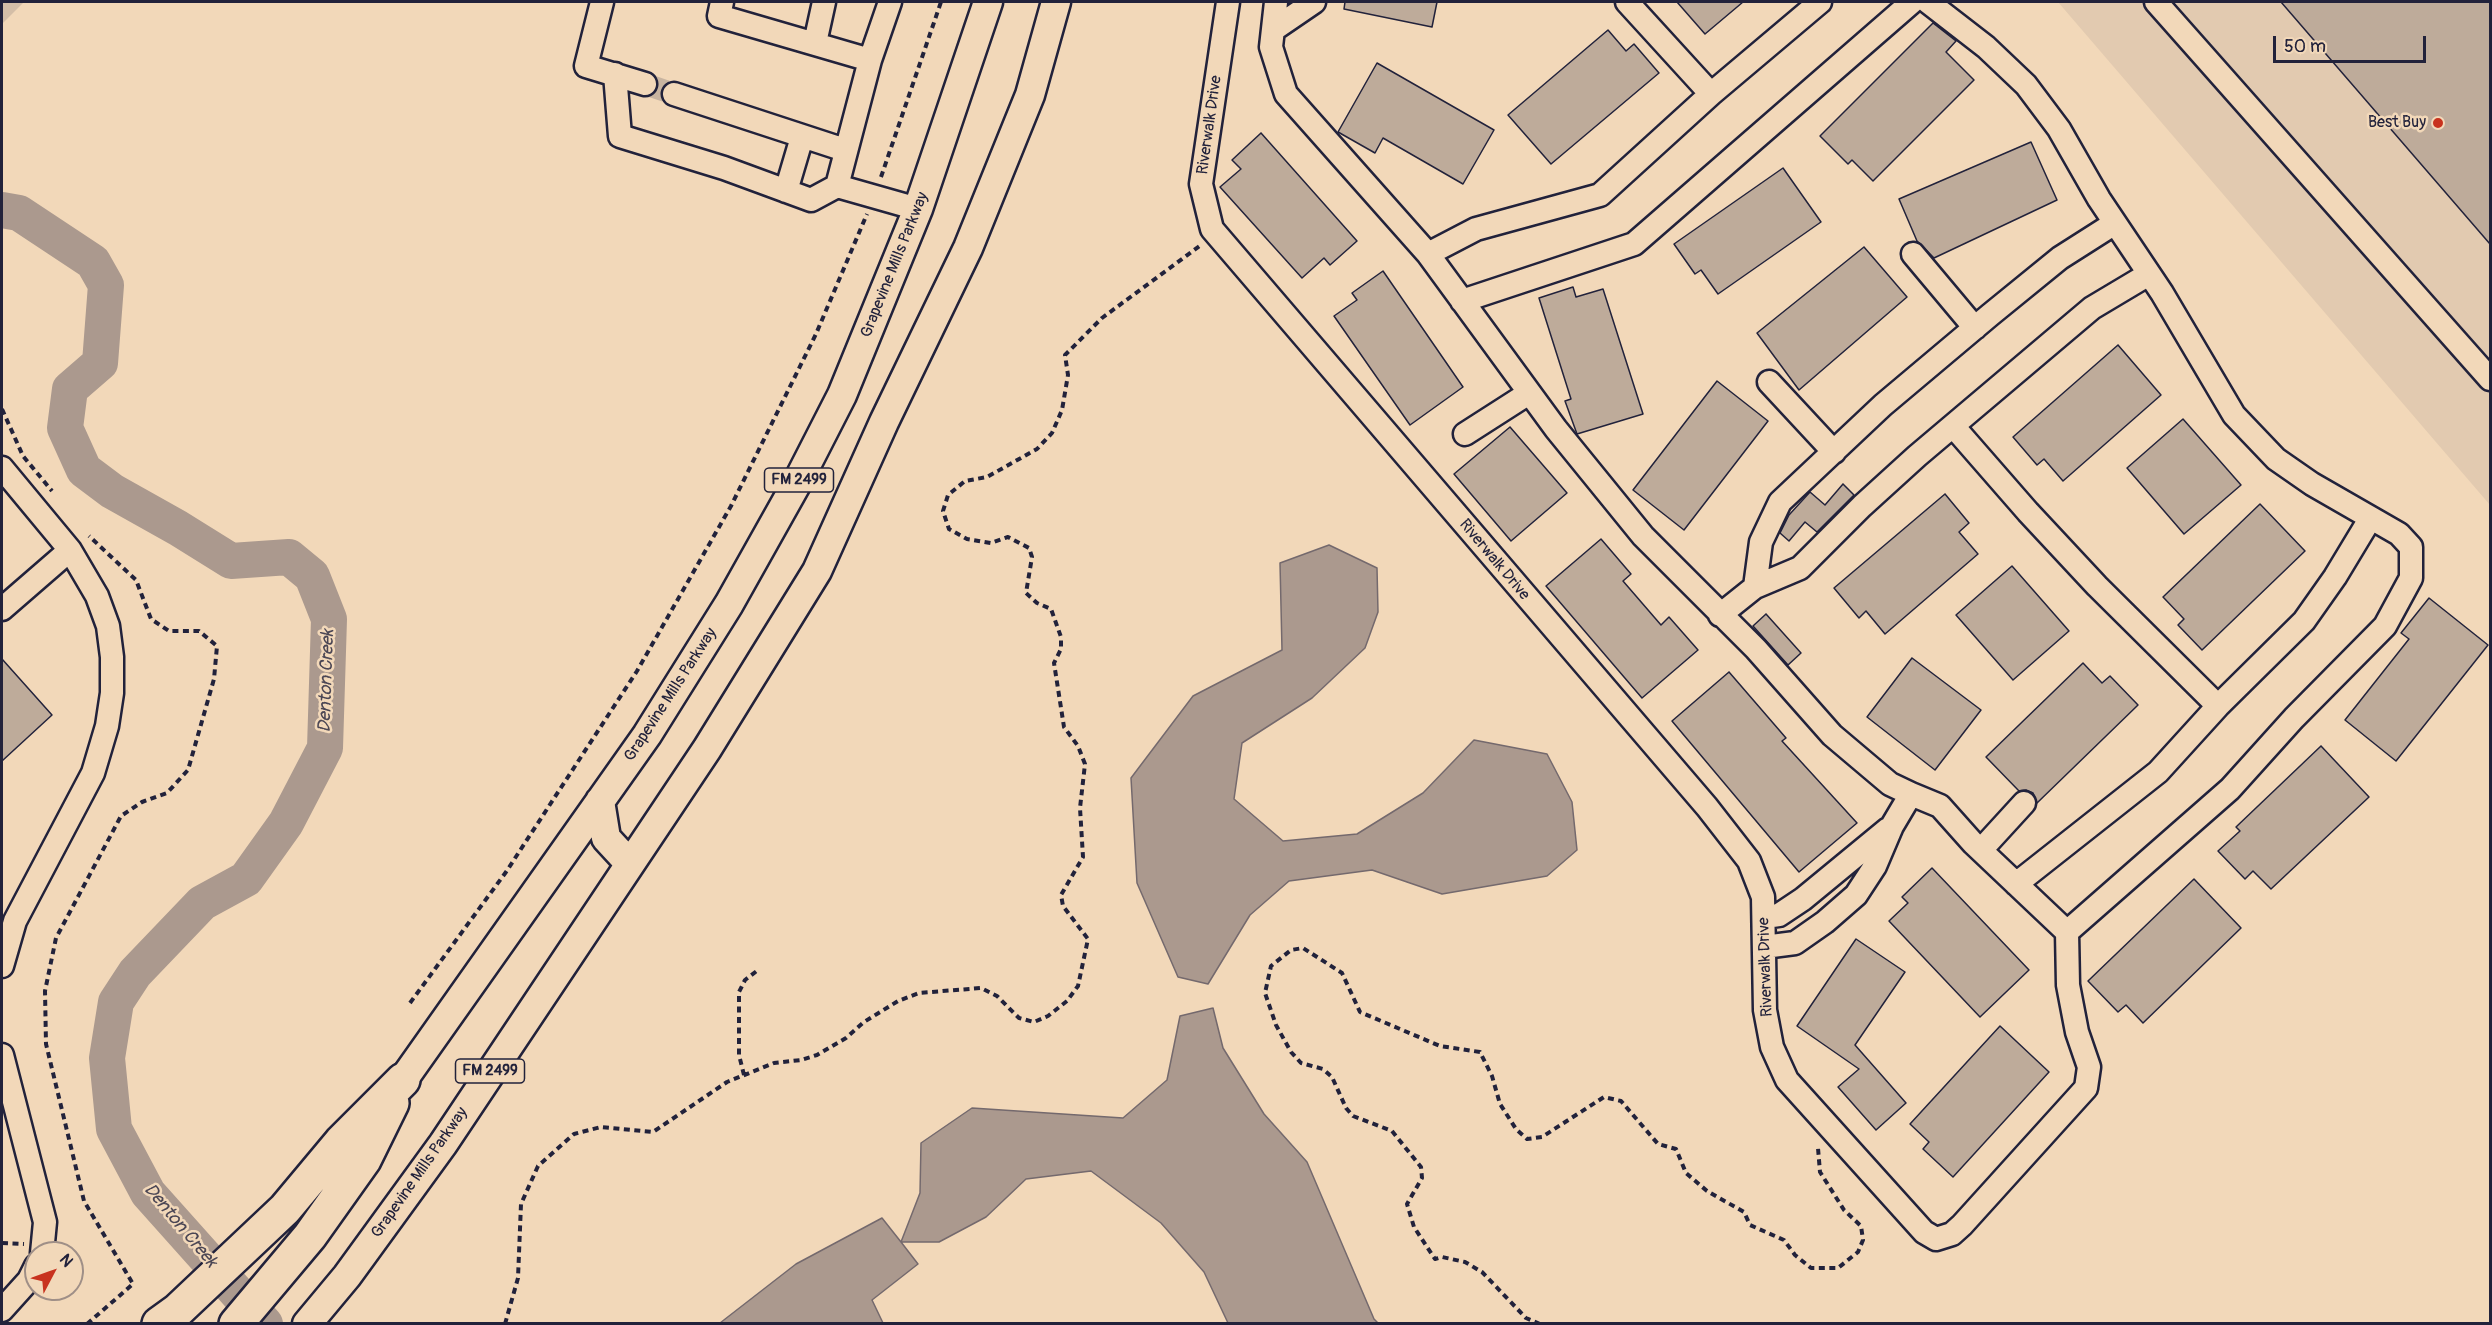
<!DOCTYPE html>
<style>
body{margin:0}
#map{position:relative;width:2492px;height:1325px;overflow:hidden;background:#f2d8b9;font-family:Pangolin,sans-serif}
canvas{display:block}
.frame{position:absolute;inset:0;border:3px solid #22223b;pointer-events:none}
.north{position:absolute;left:24px;top:1241px;width:60px;height:60px;box-sizing:border-box;background:#f2d8b9;border:2px solid #9f8f87;border-radius:50%;rotate:49deg;font-size:16px;font-weight:700;line-height:24px;text-align:center;color:#22223b}
.north::after{content:'';display:block;margin:auto;width:21px;height:27px;background:#c8321e;clip-path:polygon(50% 0,100% 100%,50% 72%,0 100%)}
.scale{position:absolute;left:2273px;top:36px;width:153px;height:27px;box-sizing:border-box;border:3px solid #22223b;border-top:0;padding-left:8px;font-size:18px;line-height:21px;white-space:nowrap;color:#22223b;-webkit-text-stroke:4px #f2d8b9;paint-order:stroke}
</style>
<div id="map">
<canvas width="2492" height="1325"></canvas>
<div class="frame"></div>
<div class="north">N</div>
<div class="scale">50 m</div>
</div>
<script>
const ctx = document.querySelector('canvas').getContext('2d');
ctx.lineJoin = 'round';
function paint(path, color) {
  ctx.fillStyle = color;
  ctx.fill(path, 'evenodd');
}
function toPath(rows) {
  const path = new Path2D();
  for (const r of rows) {
    path.moveTo(r[0], r[1]);
    for (let i = 2; i < r.length; i += 2) path.lineTo(r[i], r[i + 1]);
  }
  return path;
}
function trace(path, color, width, dash) {
  ctx.strokeStyle = color;
  ctx.lineWidth = width;
  ctx.lineCap = dash ? 'butt' : 'round';
  ctx.setLineDash(dash || []);
  ctx.stroke(path);
}
function label(font, color, halo, rows, align = 'center') {
  ctx.font = font + ' Pangolin,sans-serif';
  ctx.lineWidth = 5;
  ctx.setLineDash([]);
  ctx.textBaseline = 'middle';
  ctx.strokeStyle = halo;
  ctx.fillStyle = color;
  for (const [text, x, y, turn = 0] of rows) {
    ctx.save();
    ctx.translate(x, y);
    ctx.rotate((+turn || 0) * Math.PI / 180);
    ctx.textAlign = isNaN(turn) ? turn : align;
    if (halo) ctx.strokeText(text, 0, 0);
    ctx.fillText(text, 0, 0);
    ctx.restore();
  }
}
paint(toPath([
 [2058,2,2490,2,2490,505]
]), '#e2cab0');
paint(toPath([
 [2,2,24,2,2,24]
]), '#d4bea7');
const water = toPath([
 [1329,545,1377,568,1378,612,1365,648,1312,698,1242,743,1234,799,1283,841,1357,834,1423,793,1474,740,1547,754,1572,802,1577,850,1547,876,1442,894,1372,870,1289,881,1250,915,1208,984,1178,977,1137,883,1131,778,1193,696,1282,650,1280,563,1329,545],
 [1213,1008,1223,1048,1264,1114,1307,1162,1374,1319,1378,1323,1228,1323,1204,1272,1161,1223,1091,1171,1026,1179,986,1217,939,1242,901,1242,918,1264,872,1300,883,1323,720,1323,796,1264,882,1218,901,1242,920,1193,921,1143,972,1108,1123,1118,1167,1080,1180,1016,1213,1008]
]);
paint(water, '#ab998e');
trace(water, '#74696d', 1.5);
trace(toPath([
 [2,210,19,213,93,262,106,285,100,363,70,389,65,428,84,470,112,491,178,528,231,561,289,557,312,576,329,619,325,748,286,823,246,879,202,903,135,973,116,1002,107,1058,114,1129,148,1193,265,1324]
]), '#ab998e', 36);
const building = toPath([
 [1345,2,1437,2,1432,27,1344,9,1345,2],
 [1677,2,1743,2,1705,34,1677,2],
 [2281,2,2490,2,2490,244,2281,2],
 [1933,23,1956,41,1946,52,1974,80,1873,181,1852,160,1848,164,1820,136,1933,23],
 [1608,30,1626,51,1634,44,1659,73,1551,164,1508,115,1608,30],
 [1377,63,1494,130,1463,184,1383,138,1375,153,1338,132,1377,63],
 [1261,133,1357,241,1330,265,1324,258,1302,278,1220,187,1241,169,1232,160,1261,133],
 [2031,142,2057,200,1934,258,1917,241,1899,199,2031,142],
 [1783,168,1821,222,1718,294,1701,270,1695,274,1674,244,1783,168],
 [1864,247,1907,297,1799,390,1757,333,1864,247],
 [1383,271,1463,387,1410,425,1334,316,1357,300,1352,293,1383,271],
 [1573,287,1576,297,1603,289,1643,414,1577,434,1565,401,1571,399,1539,298,1573,287],
 [2118,345,2161,395,2063,481,2044,459,2037,465,2013,437,2118,345],
 [1717,381,1768,421,1684,530,1633,490,1717,381],
 [2183,419,2241,485,2184,534,2127,468,2183,419],
 [1510,427,1567,493,1511,541,1454,474,1510,427],
 [1843,484,1854,495,1817,532,1805,522,1789,541,1780,533,1789,515,1810,492,1825,505,1843,484],
 [1945,494,1969,523,1959,532,1978,554,1885,634,1866,611,1859,618,1834,588,1945,494],
 [2260,504,2305,551,2202,650,2178,625,2184,619,2163,597,2260,504],
 [1601,539,1631,574,1623,581,1661,625,1669,617,1698,650,1642,698,1546,586,1601,539],
 [2012,566,2069,631,2013,680,1956,615,2012,566],
 [2429,598,2488,645,2396,761,2345,720,2409,639,2401,633,2429,598],
 [1766,614,1801,653,1788,665,1753,626,1766,614],
 [1912,658,1981,710,1935,770,1867,717,1912,658],
 [2,659,52,715,2,761,2,659],
 [2083,663,2102,683,2110,676,2138,705,2037,803,2033,793,2026,790,2019,791,1986,757,2083,663],
 [1729,672,1786,738,1782,741,1857,823,1799,872,1672,721,1729,672],
 [2321,746,2369,797,2271,889,2253,871,2245,879,2218,851,2240,831,2236,827,2321,746],
 [1932,868,2029,970,1980,1017,1889,921,1908,903,1902,897,1932,868],
 [2194,879,2241,928,2143,1023,2126,1005,2118,1012,2088,981,2194,879],
 [1856,939,1905,972,1855,1045,1906,1103,1876,1130,1838,1087,1859,1069,1797,1026,1856,939],
 [2000,1026,2049,1072,1953,1177,1923,1149,1929,1142,1910,1124,2000,1026]
]);
paint(building, '#beab9a');
trace(building, '#22223b', 1.5);
trace(toPath([
 [645,84,674,94]
]), '#c8b4a0', 22, [22, 11]);
const minor = toPath([
 [602,2,586,66,645,84],
 [722,2,719,16,870,60],
 [1228,2,1201,184,1212,229,1707,807,1749,861,1763,897,1765,1010,1772,1047,1787,1080,1924,1232,1936,1239,1952,1234,1962,1225,2086,1088,2089,1067,2077,1032,2068,985,2067,932,1973,843,1940,806,1911,794,1892,826,1875,866,1856,895,1825,922,1795,943,1764,947],
 [1276,2,1271,47,1286,94,1428,254,1556,429,1643,536,1756,649,1832,735,1890,784,1911,794],
 [1627,2,1711,94],
 [1928,2,1986,47,2026,85,2059,129,2099,199,2162,293,2234,415,2276,459,2312,484,2399,534,2411,547,2411,578,2385,626,2294,718,2230,789,2067,932],
 [2156,2,2490,379],
 [1273,30,1314,2],
 [815,43,824,2],
 [615,74,620,136,724,168,811,200,837,186,918,209],
 [674,94,845,150],
 [837,186,870,60,890,2],
 [786,191,802,137],
 [1428,254,1476,229,1600,195,1711,94,1820,2],
 [1913,254,1975,328],
 [1462,301,1634,244,1912,2],
 [1769,382,1834,452],
 [1953,426,2028,512,2097,586,2218,706],
 [1465,434,1529,393],
 [2,468,70,550,97,596,108,626,112,657,112,693,107,726,93,773,15,921,2,966],
 [1755,587,1800,568,1862,506,1917,456,2092,308,2149,274],
 [2,609,70,550],
 [1720,615,1755,587,1761,542,1780,502,1883,405,1990,315,2060,258,2115,223],
 [1981,850,2024,803],
 [2016,884,2158,772,2218,706,2304,621,2335,577,2370,519],
 [1765,917,1779,915,1803,899,1888,829],
 [2,1055,45,1222,42,1253],
 [2,1310,29,1280,36,1266]
]);
const major = toPath([
 [600,801,606,838,630,864],
 [403,1080,647,735,729,604,798,481,842,395,918,209,988,2],
 [307,1324,347,1276,443,1144,707,749,817,571,884,422,968,248,1030,95,1056,2]
]);
const highway = toPath([
 [159,1324,177,1311,285,1209,341,1142,403,1080],
 [236,1324,310,1236,364,1160,392,1103]
]);
trace(minor, '#22223b', 27);
trace(major, '#22223b', 33);
trace(highway, '#22223b', 38);
trace(toPath([
 [881,177,941,2],
 [2,409,23,456,52,491],
 [410,1003,506,872,637,671,731,506,816,334,867,214],
 [744,1075,739,1055,739,992,745,980,758,970],
 [2,1243,24,1244],
 [87,1324,133,1284,84,1201,46,1044,45,991,56,938,121,816,142,802,167,793,188,770,214,679,217,646,199,631,169,631,151,619,136,580,89,536],
 [505,1324,518,1278,521,1204,538,1166,574,1134,601,1127,653,1132,727,1082,774,1063,801,1060,817,1055,846,1038,864,1022,898,1001,919,993,981,988,997,996,1019,1018,1034,1022,1048,1016,1067,1001,1078,986,1088,939,1063,906,1061,895,1083,857,1080,808,1085,764,1078,746,1064,727,1054,663,1061,649,1061,637,1051,609,1037,603,1026,593,1032,557,1029,548,1008,537,991,543,967,539,949,529,943,511,948,495,965,481,987,477,1037,449,1052,433,1062,410,1068,375,1065,355,1102,318,1201,245],
 [1540,1324,1526,1318,1482,1272,1465,1262,1442,1257,1435,1259,1414,1227,1407,1204,1422,1178,1421,1167,1392,1131,1353,1116,1346,1108,1332,1077,1323,1069,1301,1063,1291,1052,1276,1025,1265,993,1271,966,1291,950,1303,948,1342,973,1360,1012,1440,1046,1480,1052,1492,1076,1500,1104,1516,1129,1527,1139,1542,1137,1604,1097,1621,1101,1658,1144,1676,1149,1686,1173,1707,1191,1744,1212,1750,1225,1784,1240,1795,1255,1811,1268,1838,1268,1858,1252,1863,1240,1861,1226,1844,1210,1820,1172,1818,1148,1821,1147],
 [1555,1324,1567,1324]
]), '#22223b', 4, [6, 4.5]);
trace(minor, '#f2d8b9', 22);
trace(major, '#f2d8b9', 28);
trace(highway, '#f2d8b9', 33);
for (const [x, y, r, color] of [
 [2438,123,6,"#c8321e"]
]) {
  const dot = new Path2D();
  dot.arc(x, y, r, 0, 2 * Math.PI);
  ctx.fillStyle = color;
  ctx.fill(dot);
  trace(dot, '#f2d8b9', 2);
}
for (const [x, y, w] of [
 [799,480,69],
 [490,1071,69]
]) {
  const box = new Path2D();
  box.roundRect(x - w / 2, y - 12, w, 24, 4.5);
  ctx.fillStyle = '#f2d8b9';
  ctx.fill(box);
  trace(box, '#22223b', 1.5);
}
label('bold 15px', '#22223b', null, [
 ["FM 2499",799,480],
 ["FM 2499",490,1071]
]);
label('16px', '#22223b', '#f2d8b9', [
 ["Best Buy",2426,123]
], 'right');
label('16px', '#22223b', '#f2d8b9', [
 ["Riverwalk Drive",1210,125,-82],
 ["Grapevine Mills Parkway",895,265,-68],
 ["Riverwalk Drive",1494,560,50],
 ["Grapevine Mills Parkway",671,695,-57],
 ["Riverwalk Drive",1766,967,-92],
 ["Grapevine Mills Parkway",420,1173,-55]
]);
label('italic 18px', '#4b4654', '#f2d8b9', [
 ["Denton Creek",327,681,-88],
 ["Denton Creek",180,1226,50]
]);
</script>
